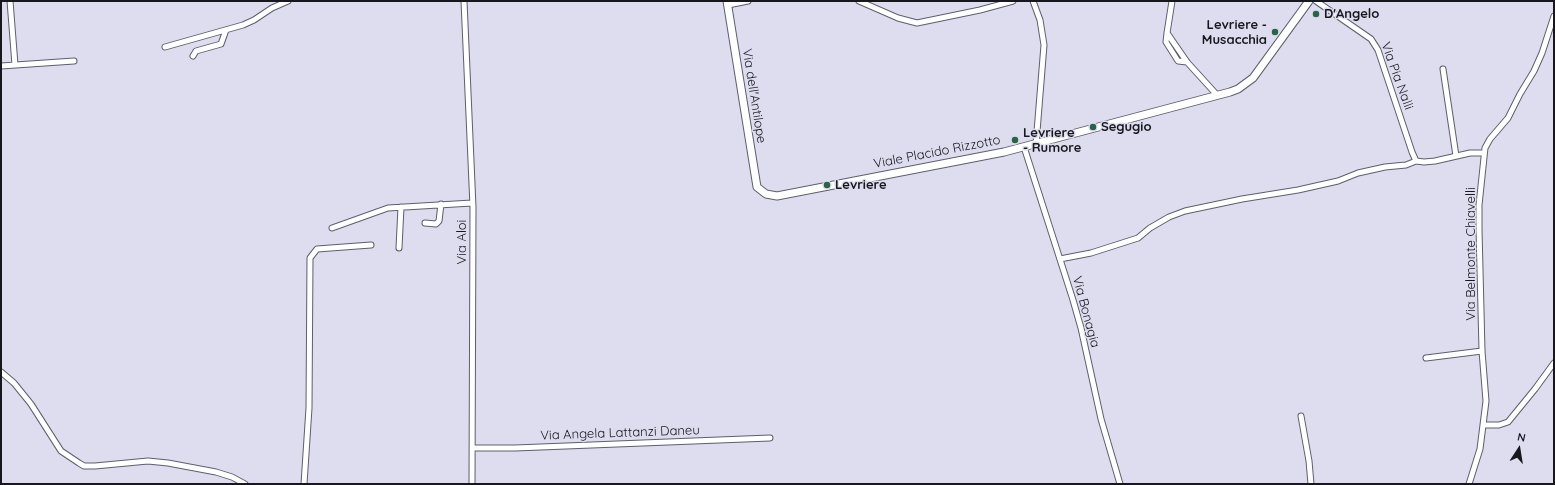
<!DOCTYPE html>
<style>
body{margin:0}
#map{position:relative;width:1555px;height:485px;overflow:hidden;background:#ddddef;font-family:Quicksand,sans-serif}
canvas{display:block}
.frame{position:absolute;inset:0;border:2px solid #17171d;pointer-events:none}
.north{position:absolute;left:1499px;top:429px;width:40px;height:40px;-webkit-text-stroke:3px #ddddef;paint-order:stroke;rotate:12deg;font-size:11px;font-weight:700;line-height:16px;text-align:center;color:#17171d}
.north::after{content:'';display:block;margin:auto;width:14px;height:18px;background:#17171d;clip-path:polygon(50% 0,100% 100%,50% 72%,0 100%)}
</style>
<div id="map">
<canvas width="1555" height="485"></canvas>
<div class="frame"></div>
<div class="north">N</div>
</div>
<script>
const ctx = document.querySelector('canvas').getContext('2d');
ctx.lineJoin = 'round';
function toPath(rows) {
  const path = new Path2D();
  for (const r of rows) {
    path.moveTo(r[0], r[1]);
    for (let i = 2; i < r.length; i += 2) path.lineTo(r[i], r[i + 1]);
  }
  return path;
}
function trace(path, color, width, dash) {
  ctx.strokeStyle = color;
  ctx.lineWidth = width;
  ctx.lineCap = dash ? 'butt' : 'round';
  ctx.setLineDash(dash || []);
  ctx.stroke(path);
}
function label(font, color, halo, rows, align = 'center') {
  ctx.font = font + ' Quicksand,sans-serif';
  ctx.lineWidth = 3;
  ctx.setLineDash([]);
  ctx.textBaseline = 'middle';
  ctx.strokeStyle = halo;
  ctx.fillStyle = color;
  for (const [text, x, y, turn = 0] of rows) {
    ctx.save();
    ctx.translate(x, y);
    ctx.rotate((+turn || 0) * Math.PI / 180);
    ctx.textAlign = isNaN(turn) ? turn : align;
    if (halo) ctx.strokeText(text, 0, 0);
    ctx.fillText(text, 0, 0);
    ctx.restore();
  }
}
const street = toPath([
 [10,1,15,65],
 [464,1,473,207,472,484],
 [859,1,898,18,917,23,980,10,1013,1],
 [1033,1,1040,20,1044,45,1036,144],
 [1172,1,1167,33,1187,62,1217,95],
 [1316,1,1371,39,1378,50,1412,152,1416,161],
 [728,5,748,1],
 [1167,33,1166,42,1178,61,1187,62],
 [165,47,243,25,254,20,272,8,288,1],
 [193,56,196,51,221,44,226,30],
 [1,66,74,61],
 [1443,69,1456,156],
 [1024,147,1073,300,1081,328,1101,419,1120,484],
 [425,223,436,224,439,221,441,204],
 [332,228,388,208,472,203],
 [399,248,401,207],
 [1060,259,1091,253,1138,238,1150,228,1169,217,1185,211,1242,199,1298,190,1338,181,1358,173,1385,167,1406,165,1416,161,1424,162,1435,161,1470,153,1484,153],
 [1426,358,1482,351],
 [1,372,14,383,31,404,61,451,79,463,84,466,95,466,148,461,168,463,216,472,232,477,245,484],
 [1301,416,1309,461,1311,484],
 [1484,425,1499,425,1508,422,1535,389,1554,363],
 [472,448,515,448,770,438],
 [304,484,309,408,310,258,317,249,371,245],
 [1469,484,1480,449,1486,401,1482,351,1479,229,1479,205,1485,148,1490,139,1508,118,1520,94,1534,71,1542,53,1554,16]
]);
const secondary = toPath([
 [727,1,757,187,766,194,777,196,1004,152,1230,92,1238,89,1253,78,1309,1]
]);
trace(street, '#5e5e6d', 7);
trace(secondary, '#5e5e6d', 9);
trace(street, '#fff', 5);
trace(secondary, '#fff', 7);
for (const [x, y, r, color] of [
 [1316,14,4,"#2c6248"],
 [1275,32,4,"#2c6248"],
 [1093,127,4,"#2c6248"],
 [1015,140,4,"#2c6248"],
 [827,185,4,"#2c6248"]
]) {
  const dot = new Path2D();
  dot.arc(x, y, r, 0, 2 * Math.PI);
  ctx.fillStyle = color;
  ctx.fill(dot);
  trace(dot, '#ddddef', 1.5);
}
label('bold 13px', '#17171d', '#ddddef', [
 ["D'Angelo",1324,14],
 ["Levriere -",1267,25,"right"],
 ["Musacchia",1267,40,"right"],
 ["Segugio",1101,127],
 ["Levriere",1023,133],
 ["- Rumore",1023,148],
 ["Levriere",835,185]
], 'left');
label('13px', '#17171d', '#ddddef', [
 ["Via Pia Nalli",1397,76,70],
 ["Via dell'Antilope",754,96,81],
 ["Viale Placido Rizzotto",937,152,-11],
 ["Via Aloi",462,242,-90],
 ["Via Belmonte Chiavelli",1471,254,-90],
 ["Via Bonagia",1086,312,75],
 ["Via Angela Lattanzi Daneu",620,433,-2]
]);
</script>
